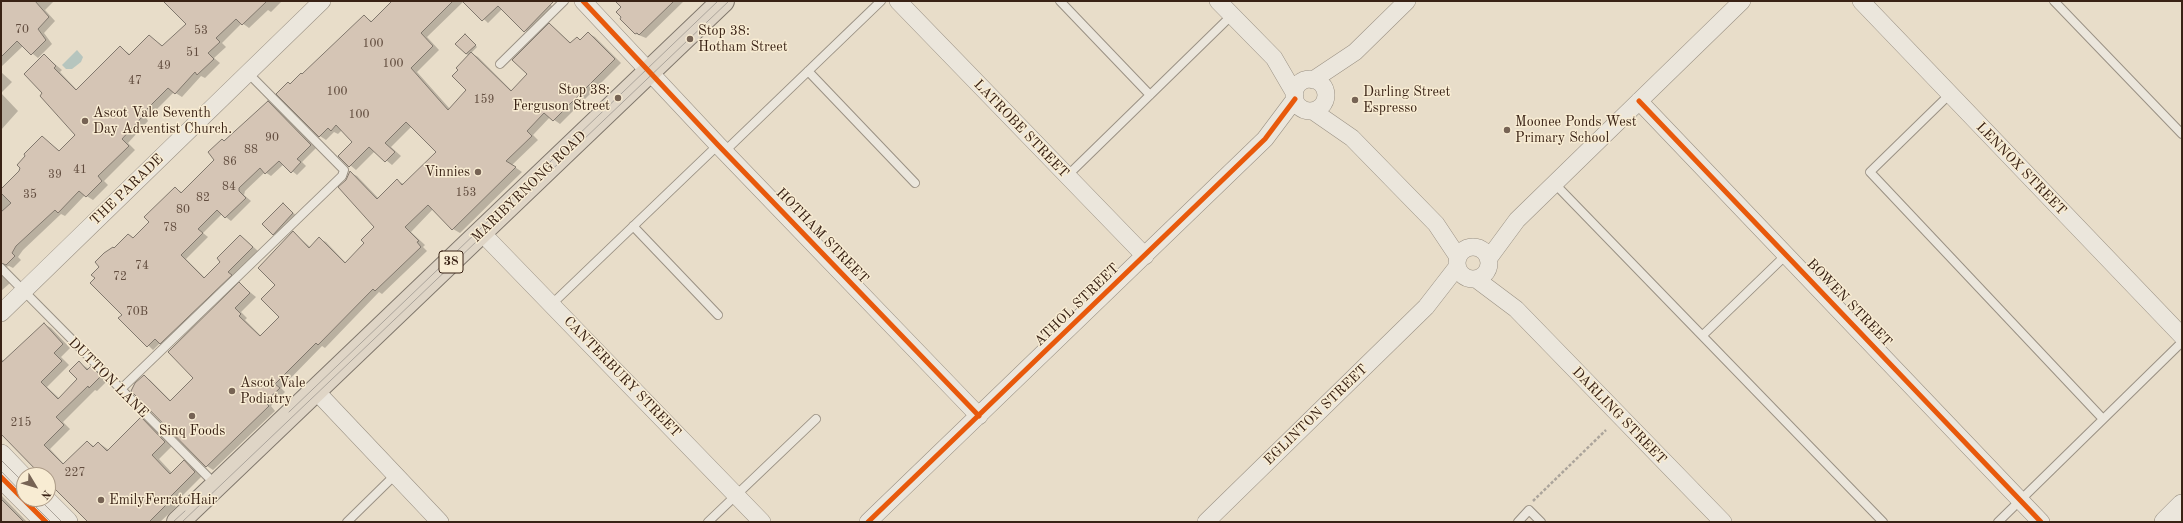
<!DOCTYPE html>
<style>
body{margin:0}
#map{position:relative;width:2183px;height:523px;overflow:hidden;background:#e8ddc9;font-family:"Old Standard TT",serif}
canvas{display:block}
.frame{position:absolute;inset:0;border:2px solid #392215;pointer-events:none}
.north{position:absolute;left:16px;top:467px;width:40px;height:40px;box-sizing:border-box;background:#f8ecd3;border:1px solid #ac9b87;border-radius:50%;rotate:128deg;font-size:11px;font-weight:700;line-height:16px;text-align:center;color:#392215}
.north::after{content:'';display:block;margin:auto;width:14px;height:18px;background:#766354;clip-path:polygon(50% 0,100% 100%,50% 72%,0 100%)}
</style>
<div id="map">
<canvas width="2183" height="523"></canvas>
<div class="frame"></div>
<div class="north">N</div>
</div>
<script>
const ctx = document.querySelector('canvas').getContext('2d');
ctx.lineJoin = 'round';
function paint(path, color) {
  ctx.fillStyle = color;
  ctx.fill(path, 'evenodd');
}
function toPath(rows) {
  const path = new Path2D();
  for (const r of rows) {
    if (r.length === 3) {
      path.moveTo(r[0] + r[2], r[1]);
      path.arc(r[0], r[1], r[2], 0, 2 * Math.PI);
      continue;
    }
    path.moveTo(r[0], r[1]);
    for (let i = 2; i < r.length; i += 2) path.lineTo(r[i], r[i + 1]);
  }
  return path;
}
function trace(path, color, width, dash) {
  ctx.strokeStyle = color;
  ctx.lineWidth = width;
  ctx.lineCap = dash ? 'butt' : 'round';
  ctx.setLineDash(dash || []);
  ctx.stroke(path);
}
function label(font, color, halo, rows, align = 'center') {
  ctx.font = font + ' "Old Standard TT",serif';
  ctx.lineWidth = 3;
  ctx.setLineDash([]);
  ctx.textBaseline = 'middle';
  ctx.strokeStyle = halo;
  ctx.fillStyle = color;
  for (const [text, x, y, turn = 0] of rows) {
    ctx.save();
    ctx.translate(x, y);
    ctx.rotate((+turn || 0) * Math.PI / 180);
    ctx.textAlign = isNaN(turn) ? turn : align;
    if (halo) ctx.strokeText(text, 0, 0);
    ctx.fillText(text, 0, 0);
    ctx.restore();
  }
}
paint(toPath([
 [77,50,83,57,81,62,72,69,66,69,62,65]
]), '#b6c5be');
paint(toPath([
 [1,1,54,1,45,10,55,21,44,33,52,44,38,58,23,46,1,67],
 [165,1,282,1,271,12,268,10,249,28,242,23,222,43,226,47,214,58,220,63,205,78,201,76,182,97,174,92,147,119,148,121,128,143,135,150,104,181,108,185,93,200,85,195,65,216,61,214,23,250,18,257,21,260,13,268,9,266,3,268,2,274,10,283,1,291,1,190,20,172,42,138,60,151,77,135,44,93,44,55,62,70,60,72,77,90,120,47,131,55,149,36,163,46,187,24],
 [394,1,463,2,427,37,439,50,417,72,450,109,468,90,459,70,470,56,466,54,468,37,477,47,471,53,478,57,512,91,529,74,550,24,571,43,577,38,580,40,588,33,595,37,621,63,560,124,550,117,533,135,538,140,512,165,522,172,460,233,453,229,433,209,411,232,425,245,423,247,427,251,382,294,379,292,325,348,322,346,281,388,285,392,271,406,275,411,213,470,207,466,132,391,144,376,150,380,171,401,194,378,240,284,256,297,241,312,247,318,245,320,261,336,280,317,277,285,293,232,310,247,320,239,326,242,346,263,365,244,376,227,347,180,351,173,357,176,379,199,397,181,404,184,437,152,412,126,391,147,401,156,392,165,375,151,356,170,339,156,354,142,342,130,338,134,334,132,326,140,320,136,291,85,364,16,373,22],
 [465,1,547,1,555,9,530,34,502,9,488,23],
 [617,1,684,1,646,38,636,34,623,7],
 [1,72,12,82,1,93],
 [1,93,18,111,1,130],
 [268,102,273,105,316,148,302,162,306,166,297,175,284,164,271,176,265,172,245,191,244,195,251,201,231,221,222,214,203,233,208,237,186,259,205,278,222,262,241,236,258,251,233,275,237,278,166,346,160,343,153,350,120,318,123,315,96,278,101,267,129,235,134,238,151,222,175,188,183,193,216,160,222,140,225,142],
 [283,204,298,217,279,237,274,234],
 [44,324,51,328,70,348,61,357,69,365,47,387,59,398,79,379,79,363,89,369,91,368,98,372,107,381,97,391,95,390,63,422,70,429,50,449,64,464,88,442,95,447,99,443,109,450,141,418,148,423,172,446,159,459,172,473,184,461,202,476,174,504,176,507,160,522,90,522,48,480,48,475,43,475,1,432,1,358,4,362],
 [1,495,27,522,1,522]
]), '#0003');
const building = toPath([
 [1,1,35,1,49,17,38,29,46,40,31,55,17,41,1,57,1,1],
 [163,1,267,1,242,25,236,19,216,38,220,42,208,53,214,59,197,75,195,72,175,94,168,88,141,115,142,117,122,139,129,146,98,176,102,181,86,197,79,191,58,213,55,210,16,246,12,253,15,256,6,265,1,263,1,212,11,203,1,193,1,189,19,171,20,168,17,165,25,156,24,154,42,136,59,151,75,135,40,96,42,93,24,74,44,54,56,66,54,68,76,90,120,46,129,55,149,35,162,46,186,24,163,1],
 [392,1,453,1,421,33,433,46,411,68,448,110,466,90,452,76,458,70,456,68,471,52,511,91,527,74,512,60,549,23,570,43,577,37,580,40,588,32,615,59,553,121,544,113,527,131,532,136,506,161,516,167,452,230,428,205,405,227,419,241,417,242,421,247,375,291,373,289,318,345,316,343,275,384,280,388,265,402,269,406,206,467,131,391,135,383,144,375,170,401,193,378,168,352,239,282,250,293,235,308,241,314,239,316,260,336,279,317,261,299,275,285,258,268,293,231,309,248,319,237,345,263,364,243,361,240,374,227,338,187,346,180,350,171,377,199,397,179,402,185,436,152,406,122,385,143,395,152,385,162,369,147,349,167,338,156,352,142,336,125,331,131,328,128,319,137,276,94,288,82,290,84,301,73,302,74,364,15,371,22,392,1],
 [462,1,554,1,524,32,498,6,482,21,462,1],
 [615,1,674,1,639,35,637,33,635,34,620,19,621,17,616,12,621,7,615,1],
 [465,34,476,45,466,54,455,44,465,34],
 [268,101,311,145,297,159,301,162,291,173,279,161,265,174,260,168,239,188,239,191,246,198,225,218,217,210,198,229,203,233,181,255,204,278,220,262,217,258,240,235,253,247,228,272,232,275,160,344,155,339,147,347,118,318,122,315,90,283,95,278,91,275,99,267,95,262,104,253,113,247,114,248,128,234,133,238,149,222,144,217,175,187,181,193,214,160,208,152,222,139,224,141,268,101],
 [283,203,293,213,273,235,262,224,283,203],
 [44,323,63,344,54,353,62,361,41,382,58,399,77,379,69,371,79,361,87,370,91,366,101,376,89,388,88,386,56,417,64,425,44,445,63,464,87,441,93,447,98,442,107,451,141,417,165,442,152,455,170,474,184,460,195,472,167,500,169,502,149,522,88,522,48,482,48,475,41,475,1,434,1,363,44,323],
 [1,499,24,522,1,522,1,499]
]);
paint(building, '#d5c5b5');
trace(building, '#81786d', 1);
const service = toPath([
 [1060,1,1150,95],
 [2054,1,2182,134],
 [500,64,564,1],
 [808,71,915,183],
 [1950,94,1870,172,2103,419],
 [724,152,881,1],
 [1067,176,1232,15],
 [1554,183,1883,522],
 [633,226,718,315],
 [1,268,216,485],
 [552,304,718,145],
 [1703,335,1786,255],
 [120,390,342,176,344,170,248,73],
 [347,522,395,475],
 [708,522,816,419],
 [1518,522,1529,510,1541,522],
 [1998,522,2182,342]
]);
const minor = toPath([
 [583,1,718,145,979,416],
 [898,1,1145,256],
 [1218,1,1274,58,1295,94],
 [1861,1,2182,336],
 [1310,95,16],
 [1313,80,1355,52,1407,1],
 [1639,101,2041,522],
 [1313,111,1352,138,1436,224,1458,257],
 [482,233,762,522],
 [1473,263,16],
 [1489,258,1517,220,1742,1],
 [1476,279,1516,309,1723,522],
 [1,313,322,1],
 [316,391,440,522],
 [868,522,1265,139,1295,99],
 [1206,522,1426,307,1457,267]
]);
const tertiary = toPath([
 [1,455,24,479],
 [1,477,46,522],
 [44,499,67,522],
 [2165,522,2182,505]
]);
const primary = toPath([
 [178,522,723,1]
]);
trace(service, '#9a9184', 10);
trace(minor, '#9a9184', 18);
trace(tertiary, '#9a9184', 22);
trace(primary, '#81786d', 24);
trace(toPath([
 [1533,501,1606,430]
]), '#aba49b', 2.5, [3, 2]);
trace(service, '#ebe6dc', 8);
trace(minor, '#ebe6dc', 17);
trace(tertiary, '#ebe6dc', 21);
trace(primary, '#dfd5c6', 22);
trace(toPath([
 [289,412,718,1],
 [1,460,24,483],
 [1,471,24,495],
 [28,499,51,522],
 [39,499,62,522],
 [173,522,185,511],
 [182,522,729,1]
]), '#aba49b', 1);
trace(toPath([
 [583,1,718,145,979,416],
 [1639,101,2041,522],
 [1,477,46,522],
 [868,522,1265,139,1295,99]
]), '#e8590c', 5);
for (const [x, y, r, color] of [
 [690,39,4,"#766354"],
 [618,98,4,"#766354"],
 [1355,100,4,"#766354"],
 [85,121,4,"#766354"],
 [1507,130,4,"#766354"],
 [478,172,4,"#766354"],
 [232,391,4,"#766354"],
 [192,416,4,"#766354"],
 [101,500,4,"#766354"]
]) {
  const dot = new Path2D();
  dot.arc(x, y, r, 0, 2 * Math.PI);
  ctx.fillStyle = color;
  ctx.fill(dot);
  trace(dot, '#f8ecd3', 1.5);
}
label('12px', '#614c3e', null, [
 ["70",22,30],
 ["53",201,31],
 ["100",373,44],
 ["51",193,53],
 ["100",393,64],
 ["49",164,66],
 ["47",135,81],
 ["100",337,92],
 ["159",484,100],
 ["100",359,115],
 ["90",272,138],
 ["88",251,150],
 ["86",230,162],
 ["41",80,170],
 ["39",55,175],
 ["84",229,187],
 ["153",466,193],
 ["35",30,195],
 ["82",203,198],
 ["80",183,210],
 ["78",170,228],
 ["74",142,266],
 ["72",120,277],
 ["70B",137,312],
 ["215",21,423],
 ["227",75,473]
]);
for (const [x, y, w] of [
 [451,262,24]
]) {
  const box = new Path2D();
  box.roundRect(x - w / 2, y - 11, w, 22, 3);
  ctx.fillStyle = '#f8ecd3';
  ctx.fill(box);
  trace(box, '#392215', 1);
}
label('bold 13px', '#392215', null, [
 ["38",451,262]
]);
label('14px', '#392215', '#f8ecd3', [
 ["Stop 38:",698,31],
 ["Hotham Street",698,47],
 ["Stop 38:",610,90,"right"],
 ["Ferguson Street",610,106,"right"],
 ["Darling Street",1363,92],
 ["Espresso",1363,108],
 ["Ascot Vale Seventh",93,113],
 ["Day Adventist Church.",93,129],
 ["Moonee Ponds West",1515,122],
 ["Primary School",1515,138],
 ["Vinnies",470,172,"right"],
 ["Ascot Vale",240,383],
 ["Podiatry",240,399],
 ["Sinq Foods",192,431,"center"],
 ["EmilyFerratoHair",109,500]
], 'left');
label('14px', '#392215', '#f8ecd3', [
 ["LATROBE STREET",1021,129,46],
 ["LENNOX STREET",2021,169,46],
 ["MARIBYRNONG ROAD",529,187,-44],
 ["THE PARADE",127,190,-44],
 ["HOTHAM STREET",822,236,46],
 ["BOWEN STREET",1849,303,46],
 ["ATHOL STREET",1077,305,-44],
 ["CANTERBURY STREET",622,377,46],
 ["DUTTON LANE",108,378,45],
 ["EGLINTON STREET",1316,415,-44],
 ["DARLING STREET",1619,416,46]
]);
</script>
